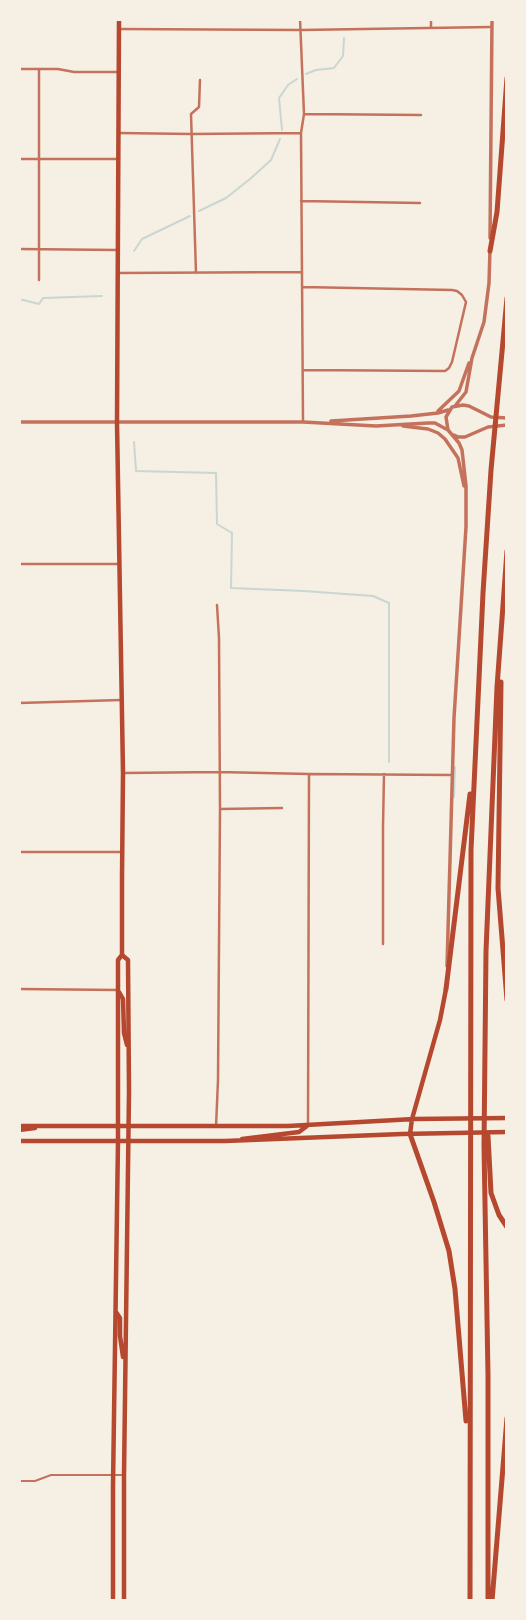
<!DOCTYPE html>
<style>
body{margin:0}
#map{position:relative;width:526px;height:1620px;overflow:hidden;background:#f6efe4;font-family:Overpass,sans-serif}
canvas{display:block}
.frame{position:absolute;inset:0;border:21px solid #f6efe4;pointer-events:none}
</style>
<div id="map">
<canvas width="526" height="1620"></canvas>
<div class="frame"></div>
</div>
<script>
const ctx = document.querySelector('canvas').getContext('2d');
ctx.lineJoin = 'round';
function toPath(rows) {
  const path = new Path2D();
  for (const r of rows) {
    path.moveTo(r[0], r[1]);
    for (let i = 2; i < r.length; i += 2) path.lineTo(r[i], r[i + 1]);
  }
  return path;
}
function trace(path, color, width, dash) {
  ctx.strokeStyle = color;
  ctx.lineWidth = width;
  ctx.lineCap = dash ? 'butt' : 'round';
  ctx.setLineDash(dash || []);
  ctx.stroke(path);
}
trace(toPath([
 [363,20,363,19],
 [306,74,316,70,334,68,343,56,344,38],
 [282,130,279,98,288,85,297,79],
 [199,211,226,198,250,179,271,160,280,139],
 [134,251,142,239,190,216],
 [19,299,39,304,43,298,102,296],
 [134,442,136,471,216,473,217,524,232,533,231,588,304,591,373,596,389,603,389,762],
 [454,797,455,767]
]), '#c9d6d2', 2);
trace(toPath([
 [19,1481,35,1481,51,1475,122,1475]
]), '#c5725c', 2);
trace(toPath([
 [300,19,304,114,301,133,303,421],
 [431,19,431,28],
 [119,29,301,30,491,27],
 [19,69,58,69,74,72,117,72],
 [304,114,421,115],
 [119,133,192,134,301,133],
 [19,159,117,159],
 [301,201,420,203],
 [19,249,117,250],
 [119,273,301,272],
 [196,273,191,114,199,107,200,80],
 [39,280,39,69],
 [303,287,452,290,457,291,462,295,466,302,452,362,449,368,445,371,303,370],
 [19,564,117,564],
 [19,703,121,700],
 [123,773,219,772,309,774,452,775],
 [220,809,282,808],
 [19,852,121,852],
 [383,944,383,827,384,774],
 [19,989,118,990],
 [308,1125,309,774],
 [216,1127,218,1080,220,809,219,638,217,605]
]), '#c5725c', 2.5);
trace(toPath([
 [490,238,492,19],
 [455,406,466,392,472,358,484,322,489,283,490,249],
 [438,411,459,391,469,363],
 [331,421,411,416,438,413,448,410],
 [19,422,303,422,376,426,428,423,435,423,446,429],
 [403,426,428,429,438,433,445,439,458,458,464,486],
 [454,435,458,437,465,437,488,427,507,425],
 [447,966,454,718,466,527,466,486,462,450,459,443,448,430,446,417,452,407,463,405,469,406,491,417,507,418]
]), '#c5725c', 3.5);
trace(toPath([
 [122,955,128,960,129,1091,124,1475,124,1601],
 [119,992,123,999,124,1033,127,1045],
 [19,1126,288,1126,414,1119,507,1118],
 [19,1130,35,1128],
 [410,1134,412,1119,440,1020,446,989],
 [242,1139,299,1132,307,1126],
 [19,1141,225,1141,402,1134,507,1132],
 [116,1312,120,1318,120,1336,123,1357],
 [113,1601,113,1485,118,1141,118,960,122,955,122,877,123,773,117,423,119,19]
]), '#b5482f', 4.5);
trace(toPath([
 [490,251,497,212,507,78],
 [501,682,498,888,507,1000],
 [446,989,470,794],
 [410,1134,434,1202,449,1251,455,1289,466,1421],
 [488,1136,491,1193,499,1215,507,1227],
 [470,1601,471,850,483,593,491,470,507,298],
 [488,1601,488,1375,484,1146,486,951,497,687,507,551],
 [492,1601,507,1418]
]), '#b5482f', 5);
</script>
